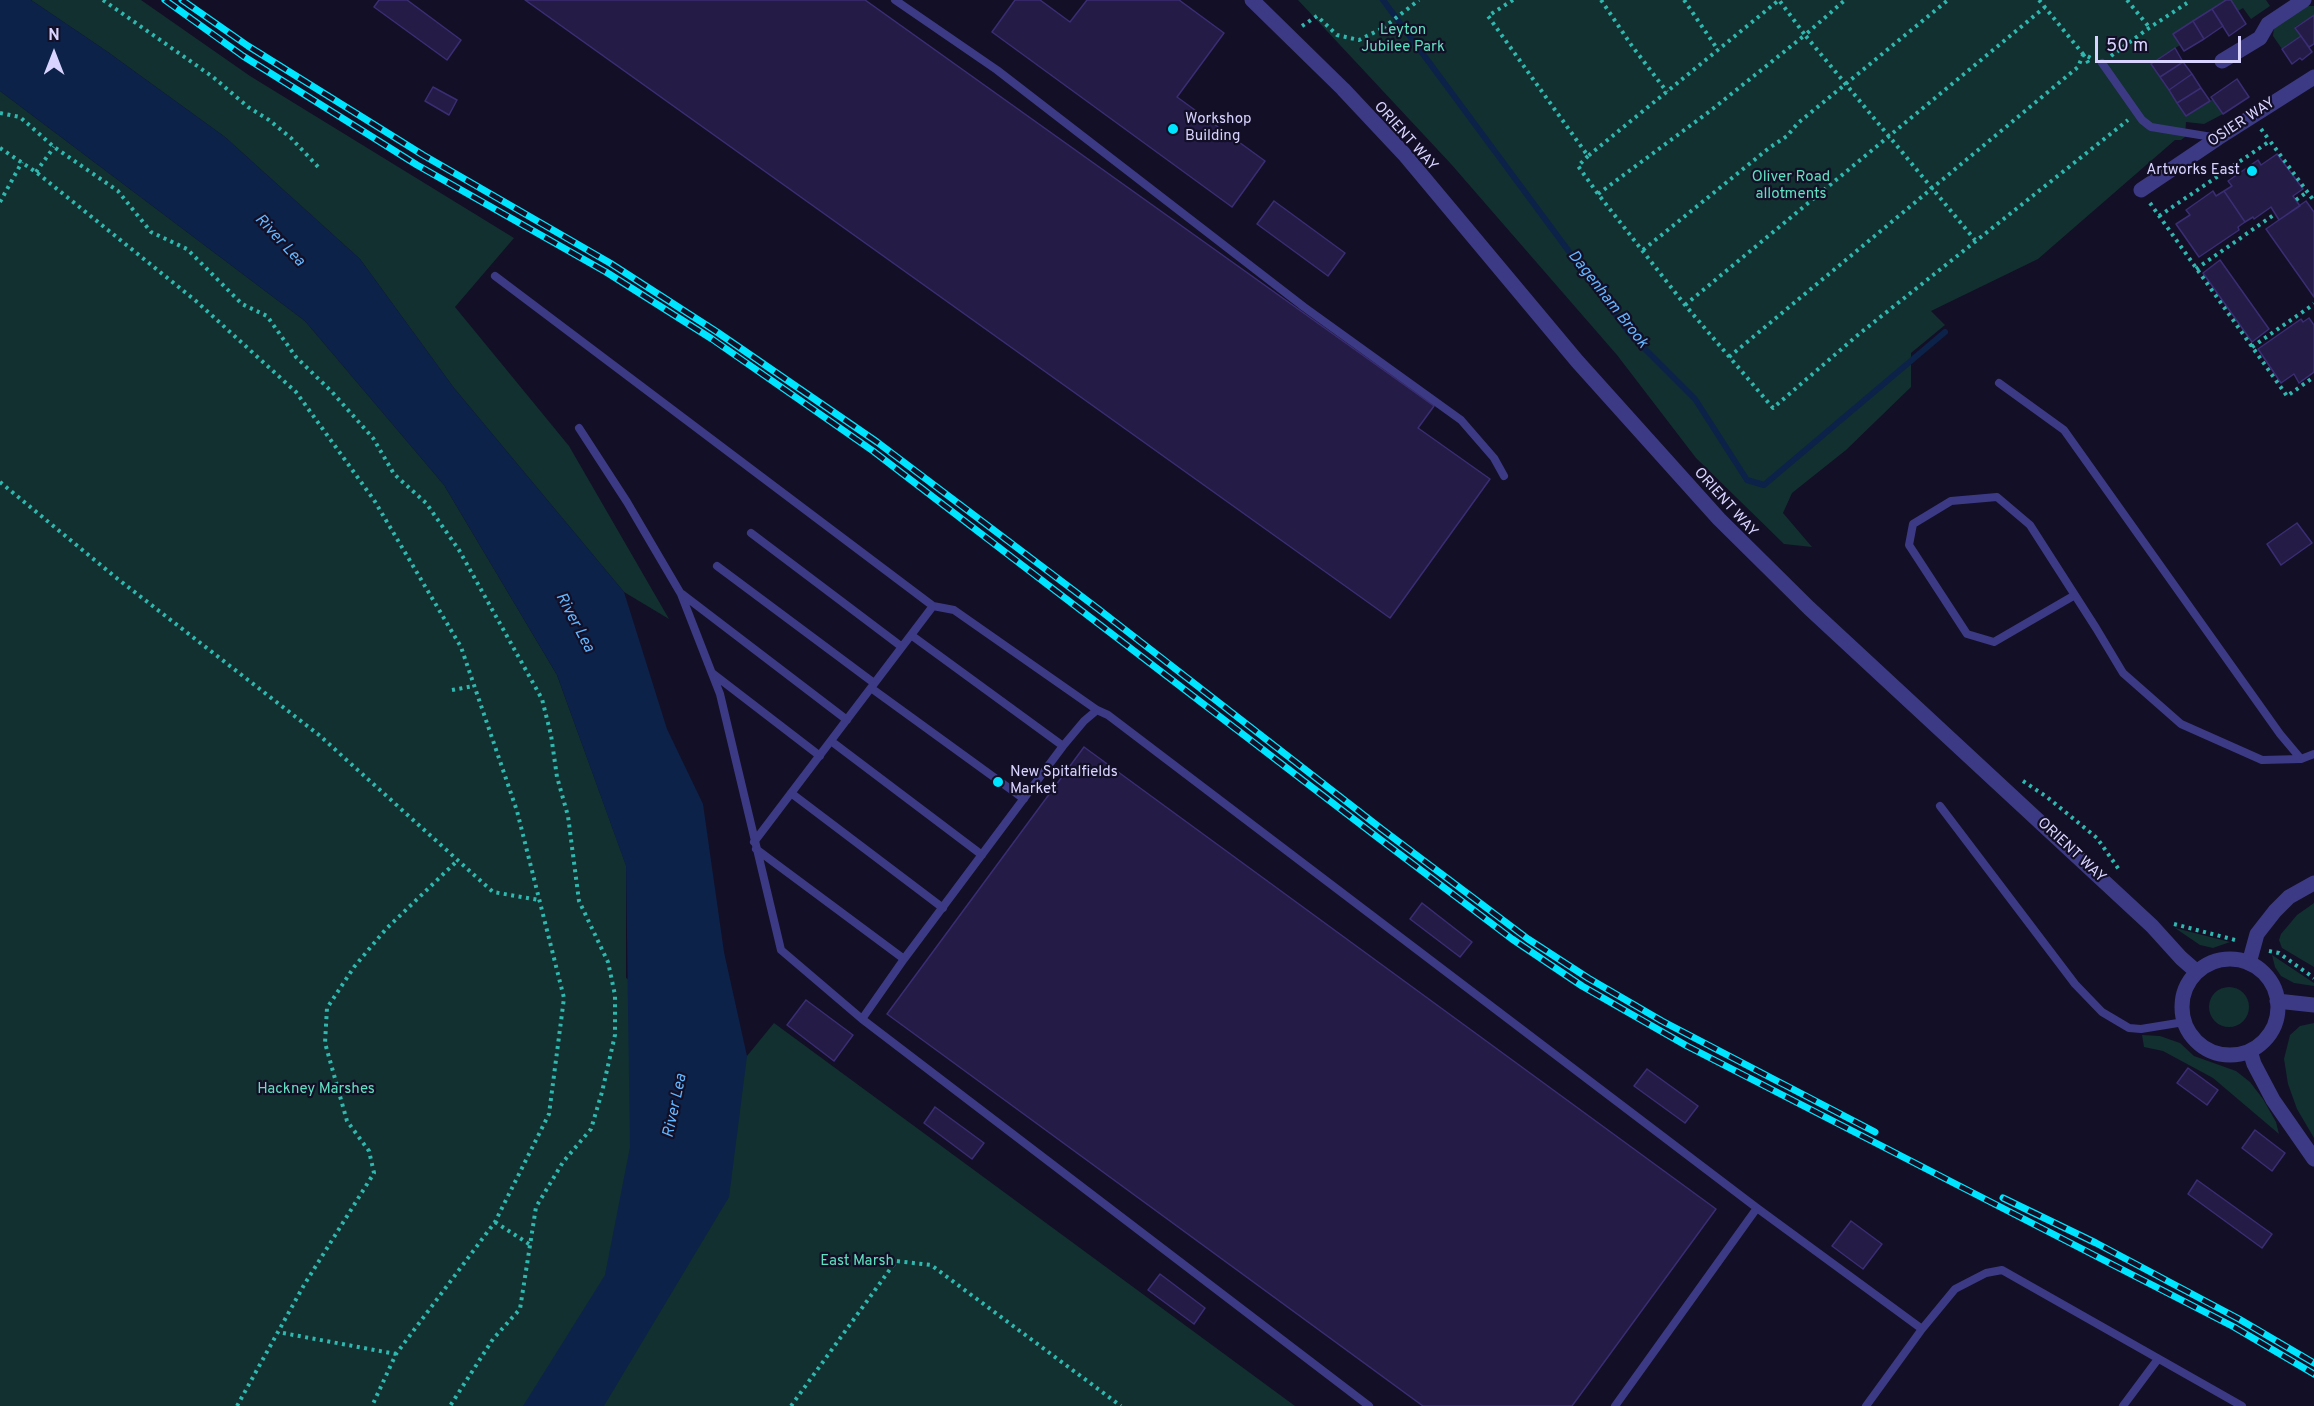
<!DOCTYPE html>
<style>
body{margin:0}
#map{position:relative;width:2314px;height:1406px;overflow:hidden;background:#130f26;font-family:Overpass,sans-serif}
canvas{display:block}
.north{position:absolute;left:24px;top:24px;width:60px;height:60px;-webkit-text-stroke:4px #130f26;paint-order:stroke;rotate:0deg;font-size:16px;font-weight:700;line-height:24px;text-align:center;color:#d9d4ff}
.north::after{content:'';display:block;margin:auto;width:21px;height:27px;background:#d9d4ff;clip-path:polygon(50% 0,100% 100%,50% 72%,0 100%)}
.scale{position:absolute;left:2095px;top:36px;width:146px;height:27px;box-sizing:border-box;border:3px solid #d9d4ff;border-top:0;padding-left:8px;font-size:18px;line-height:21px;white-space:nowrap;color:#d9d4ff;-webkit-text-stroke:4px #130f26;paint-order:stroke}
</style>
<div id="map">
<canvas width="2314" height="1406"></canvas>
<div class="north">N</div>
<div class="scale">50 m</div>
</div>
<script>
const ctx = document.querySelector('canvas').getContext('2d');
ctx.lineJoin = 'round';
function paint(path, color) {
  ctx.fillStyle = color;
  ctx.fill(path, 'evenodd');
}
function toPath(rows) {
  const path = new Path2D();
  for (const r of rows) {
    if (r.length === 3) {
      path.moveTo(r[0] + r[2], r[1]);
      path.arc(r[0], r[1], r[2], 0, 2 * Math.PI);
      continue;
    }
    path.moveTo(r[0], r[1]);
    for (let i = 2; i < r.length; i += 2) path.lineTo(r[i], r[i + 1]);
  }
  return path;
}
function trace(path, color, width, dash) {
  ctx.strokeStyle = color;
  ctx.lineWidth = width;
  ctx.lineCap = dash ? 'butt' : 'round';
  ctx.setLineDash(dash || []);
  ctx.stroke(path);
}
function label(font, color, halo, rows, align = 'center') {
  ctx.font = font + ' Overpass,sans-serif';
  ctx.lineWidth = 4.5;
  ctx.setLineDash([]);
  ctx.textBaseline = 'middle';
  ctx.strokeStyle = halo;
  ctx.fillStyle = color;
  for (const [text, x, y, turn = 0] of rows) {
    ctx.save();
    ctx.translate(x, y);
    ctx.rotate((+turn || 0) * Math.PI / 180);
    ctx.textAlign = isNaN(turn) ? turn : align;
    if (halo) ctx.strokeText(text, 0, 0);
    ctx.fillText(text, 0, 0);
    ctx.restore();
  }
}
paint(toPath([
 [31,0,141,0,250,76,514,238,455,307,569,446,669,619,624,592,454,388,360,259,225,137,105,50],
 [1298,0,2226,0,2180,45,2151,64,2186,116,2213,99,2223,114,2204,124,2186,122,2185,137,2181,140,2175,140,2038,259,1931,311,1945,325,1911,353,1911,387,1846,450,1792,493,1783,513,1812,547,1784,544,1696,458,1617,355,1451,164],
 [2231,0,2266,0,2270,6,2251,19,2243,8,2238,11],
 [2304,6,2314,6,2314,15,2295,27,2301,36,2282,49,2273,36,2274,26],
 [0,91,305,321,444,485,557,675,626,865,626,978,747,1056,774,1023,1295,1406,0,1406],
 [2314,903,2314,967,2282,948,2279,940,2281,934,2297,915],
 [2175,928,2230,942,2213,948,2200,945],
 [2272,955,2314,983,2314,986,2294,983,2281,976,2275,967],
 [2229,1007,20],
 [2314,1023,2314,1138,2297,1109,2288,1084,2284,1059,2290,1035,2300,1026],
 [2142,1035,2160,1036,2180,1043,2194,1056,2236,1071,2250,1082,2263,1099,2276,1122,2279,1134,2213,1078,2163,1051,2144,1047]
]), '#12302f');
paint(toPath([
 [0,0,31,0,105,50,225,137,360,259,454,388,624,592,667,729,703,804,724,952,747,1056,729,1197,604,1406,523,1406,605,1275,630,1147,626,866,557,675,444,485,305,321,0,91]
]), '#0c2248');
trace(toPath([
 [1383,0,1630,334,1695,399,1747,480,1764,485,1945,332]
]), '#0c2248', 6);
const building = toPath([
 [379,0,407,0,461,40,447,60,374,7,379,0],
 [525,0,865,0,1434,406,1418,428,1490,479,1390,618,525,0],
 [1015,0,1040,0,1070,22,1087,0,1179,0,1224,33,1177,97,1265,161,1232,207,992,32,1015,0],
 [2226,0,2231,0,2246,24,2229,36,2212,9,2226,0],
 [2212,9,2223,26,2204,39,2193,21,2212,9],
 [2314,15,2314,44,2309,47,2295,28,2314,15],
 [2193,21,2204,39,2184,51,2173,34,2193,21],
 [2301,36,2312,52,2302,60,2300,58,2292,64,2282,49,2301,36],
 [2175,48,2183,62,2160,77,2151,64,2175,48],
 [2183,62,2192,74,2169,90,2160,77,2183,62],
 [2192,74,2201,88,2177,103,2169,90,2192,74],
 [2237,79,2249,97,2223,114,2211,97,2237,79],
 [433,87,457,100,449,115,425,101,433,87],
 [2201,88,2210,101,2186,116,2177,103,2201,88],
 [2277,154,2303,189,2293,196,2300,206,2279,220,2271,207,2254,219,2253,217,2245,222,2224,191,2232,186,2228,181,2258,160,2261,165,2277,154],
 [2213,191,2216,196,2224,191,2245,222,2238,227,2239,230,2199,257,2176,224,2190,215,2186,210,2213,191],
 [1274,201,1345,253,1328,276,1257,224,1274,201],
 [2306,201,2314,212,2314,297,2266,229,2306,201],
 [2220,260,2269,329,2252,342,2203,273,2220,260],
 [2309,318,2314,325,2314,372,2299,383,2294,374,2281,383,2258,349,2301,319,2303,322,2309,318],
 [2297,523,2312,543,2281,565,2267,544,2297,523],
 [1084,747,1716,1209,1572,1406,1423,1406,887,1014,1084,747],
 [1422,903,1472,942,1460,957,1410,919,1422,903],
 [806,1000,853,1035,834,1061,787,1025,806,1000],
 [2188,1068,2218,1090,2207,1105,2177,1083,2188,1068],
 [1647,1069,1698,1106,1685,1123,1634,1086,1647,1069],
 [935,1107,984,1143,972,1159,924,1123,935,1107],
 [2255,1130,2285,1153,2272,1171,2242,1148,2255,1130],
 [2197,1180,2272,1234,2262,1248,2188,1194,2197,1180],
 [1851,1221,1882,1244,1863,1269,1832,1246,1851,1221],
 [1160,1274,1205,1308,1194,1324,1148,1290,1160,1274]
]);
paint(building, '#241b47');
trace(building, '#3b2d73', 1.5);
trace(toPath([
 [103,0,213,77,248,107,269,120,291,138,321,170],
 [1513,0,1488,16,1588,156,1779,0,1805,35,1845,0],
 [1601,0,1632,46,1667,92],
 [1684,0,1718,50],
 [2039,0,2083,54,2093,59],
 [2127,0,2149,27],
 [1302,26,1317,16,1337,35,1359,40,1383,28],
 [1383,28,1419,0],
 [2083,54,2089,64],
 [2111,56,2149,28,2187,3],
 [0,113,20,117,54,147,118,191,151,232,187,249,242,304,267,316,296,357,332,392,373,438,394,474,426,503,459,550,542,699,551,735,557,777,568,816,579,901,608,962,615,995,615,1035,602,1092,591,1129,563,1162,536,1207,520,1309,493,1339,450,1406],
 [2261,129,2270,141],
 [0,148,36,172,196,301,296,392,374,500,461,647,517,811,564,998,549,1114,495,1222,396,1354,372,1406],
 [1588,156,1578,166,1598,194,1685,305,1773,408,1859,334,2128,120],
 [36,172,54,147],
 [1598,194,1710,111,1805,35,1975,240],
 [2296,200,2307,192],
 [0,202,22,162],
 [2150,203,2287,396,2314,377],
 [2159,216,2270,141,2314,201],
 [1643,250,1769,148,1787,136,1798,123,1948,0],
 [2196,269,2275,214],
 [1685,305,2045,7],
 [2252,347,2314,304],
 [1729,357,2078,67,2083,55],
 [0,482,114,576,319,735,493,892,539,900],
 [452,690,474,686],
 [2023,781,2047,797,2097,838,2120,871],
 [2174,924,2239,941],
 [2269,951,2279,953,2314,978],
 [495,1222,529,1244],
 [283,1333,396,1354],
 [237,1406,304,1285,374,1173,369,1151,347,1121,325,1043,327,1008,354,967,386,929,458,860],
 [791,1406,896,1261,931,1265,1121,1406]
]), '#2fb8b0', 4, [3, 4.5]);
trace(toPath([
 [895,0,997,70,1304,307,1461,420,1494,458,1504,476],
 [2102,63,2142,120,2151,127,2218,138],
 [495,276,933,606,954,610,1097,710,1108,715,1757,1208,1922,1329],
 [1999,383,2064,430,2280,734,2301,759,2314,754],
 [579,428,627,502,681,594,720,694,781,950,862,1019,1369,1406],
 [751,533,902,647],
 [717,566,874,683],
 [682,594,847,720],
 [2075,595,1994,642,1967,634,1909,545,1913,524,1951,501,1997,497,2030,525,2096,628,2123,673,2181,724,2262,760,2301,759],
 [911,635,1063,746],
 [712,673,820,756],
 [871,688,1024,799],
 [831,741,982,855],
 [791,793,943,908],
 [1940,806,2075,984,2102,1012,2129,1028,2141,1029,2184,1022],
 [754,842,933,606],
 [756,849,904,959],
 [862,1019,904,959,1063,746,1084,721,1097,710],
 [1615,1406,1757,1208],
 [1866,1406,1922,1329,1955,1289,1986,1273,2002,1270,2242,1406],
 [2123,1406,2158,1359]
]), '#3d3a85', 8);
trace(toPath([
 [2222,61,2260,38,2268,24,2304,0],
 [2141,190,2218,138,2314,77],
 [2249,963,2257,934,2275,911,2289,897,2314,883]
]), '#3d3a85', 15);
trace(toPath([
 [1252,0,1343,89,1404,154,1577,361,1719,519,1809,608,2152,926,2181,958,2197,972],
 [2230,1007,48],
 [2277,1001,2314,1005],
 [2250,1051,2254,1064,2273,1100,2314,1159]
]), '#3d3a85', 15);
const rail = toPath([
 [165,0,243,56,417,165,606,272,712,339,873,451,1377,837,1512,939,1582,986,1687,1046,2234,1327,2314,1374],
 [182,0,248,46,423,155,610,263,717,332,877,442,1097,608,1383,830,1528,939,1588,978,1662,1021,1875,1132],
 [2003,1198,2096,1243,2239,1319,2314,1363]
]);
trace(rail, '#00e5ff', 7);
trace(rail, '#130f26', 4.5, [14]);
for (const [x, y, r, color] of [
 [1173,129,6,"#00e5ff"],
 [2252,171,6,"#00e5ff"],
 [998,782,6,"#00e5ff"]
]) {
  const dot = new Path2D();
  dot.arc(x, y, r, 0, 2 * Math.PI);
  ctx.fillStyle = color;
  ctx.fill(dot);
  trace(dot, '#130f26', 2);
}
label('15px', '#5fe0c0', '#130f26', [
 ["Leyton",1403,31],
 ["Jubilee Park",1403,48],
 ["Oliver Road",1791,178],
 ["allotments",1791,195],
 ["Hackney Marshes",316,1090],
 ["East Marsh",857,1262]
]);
label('15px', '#d9d4ff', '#130f26', [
 ["Workshop",1185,120],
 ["Building",1185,137],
 ["Artworks East",2240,171,"right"],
 ["New Spitalfields",1010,773],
 ["Market",1010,790]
], 'left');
label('15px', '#d9d4ff', '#130f26', [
 ["OSIER WAY",2242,123,-33],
 ["ORIENT WAY",1405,137,48],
 ["ORIENT WAY",1725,503,48],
 ["ORIENT WAY",2071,851,43]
]);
label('italic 16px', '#62b6ff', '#130f26', [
 ["River Lea",279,241,47],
 ["Dagenham Brook",1607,300,52],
 ["River Lea",574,623,62],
 ["River Lea",676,1106,-78]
]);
</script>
